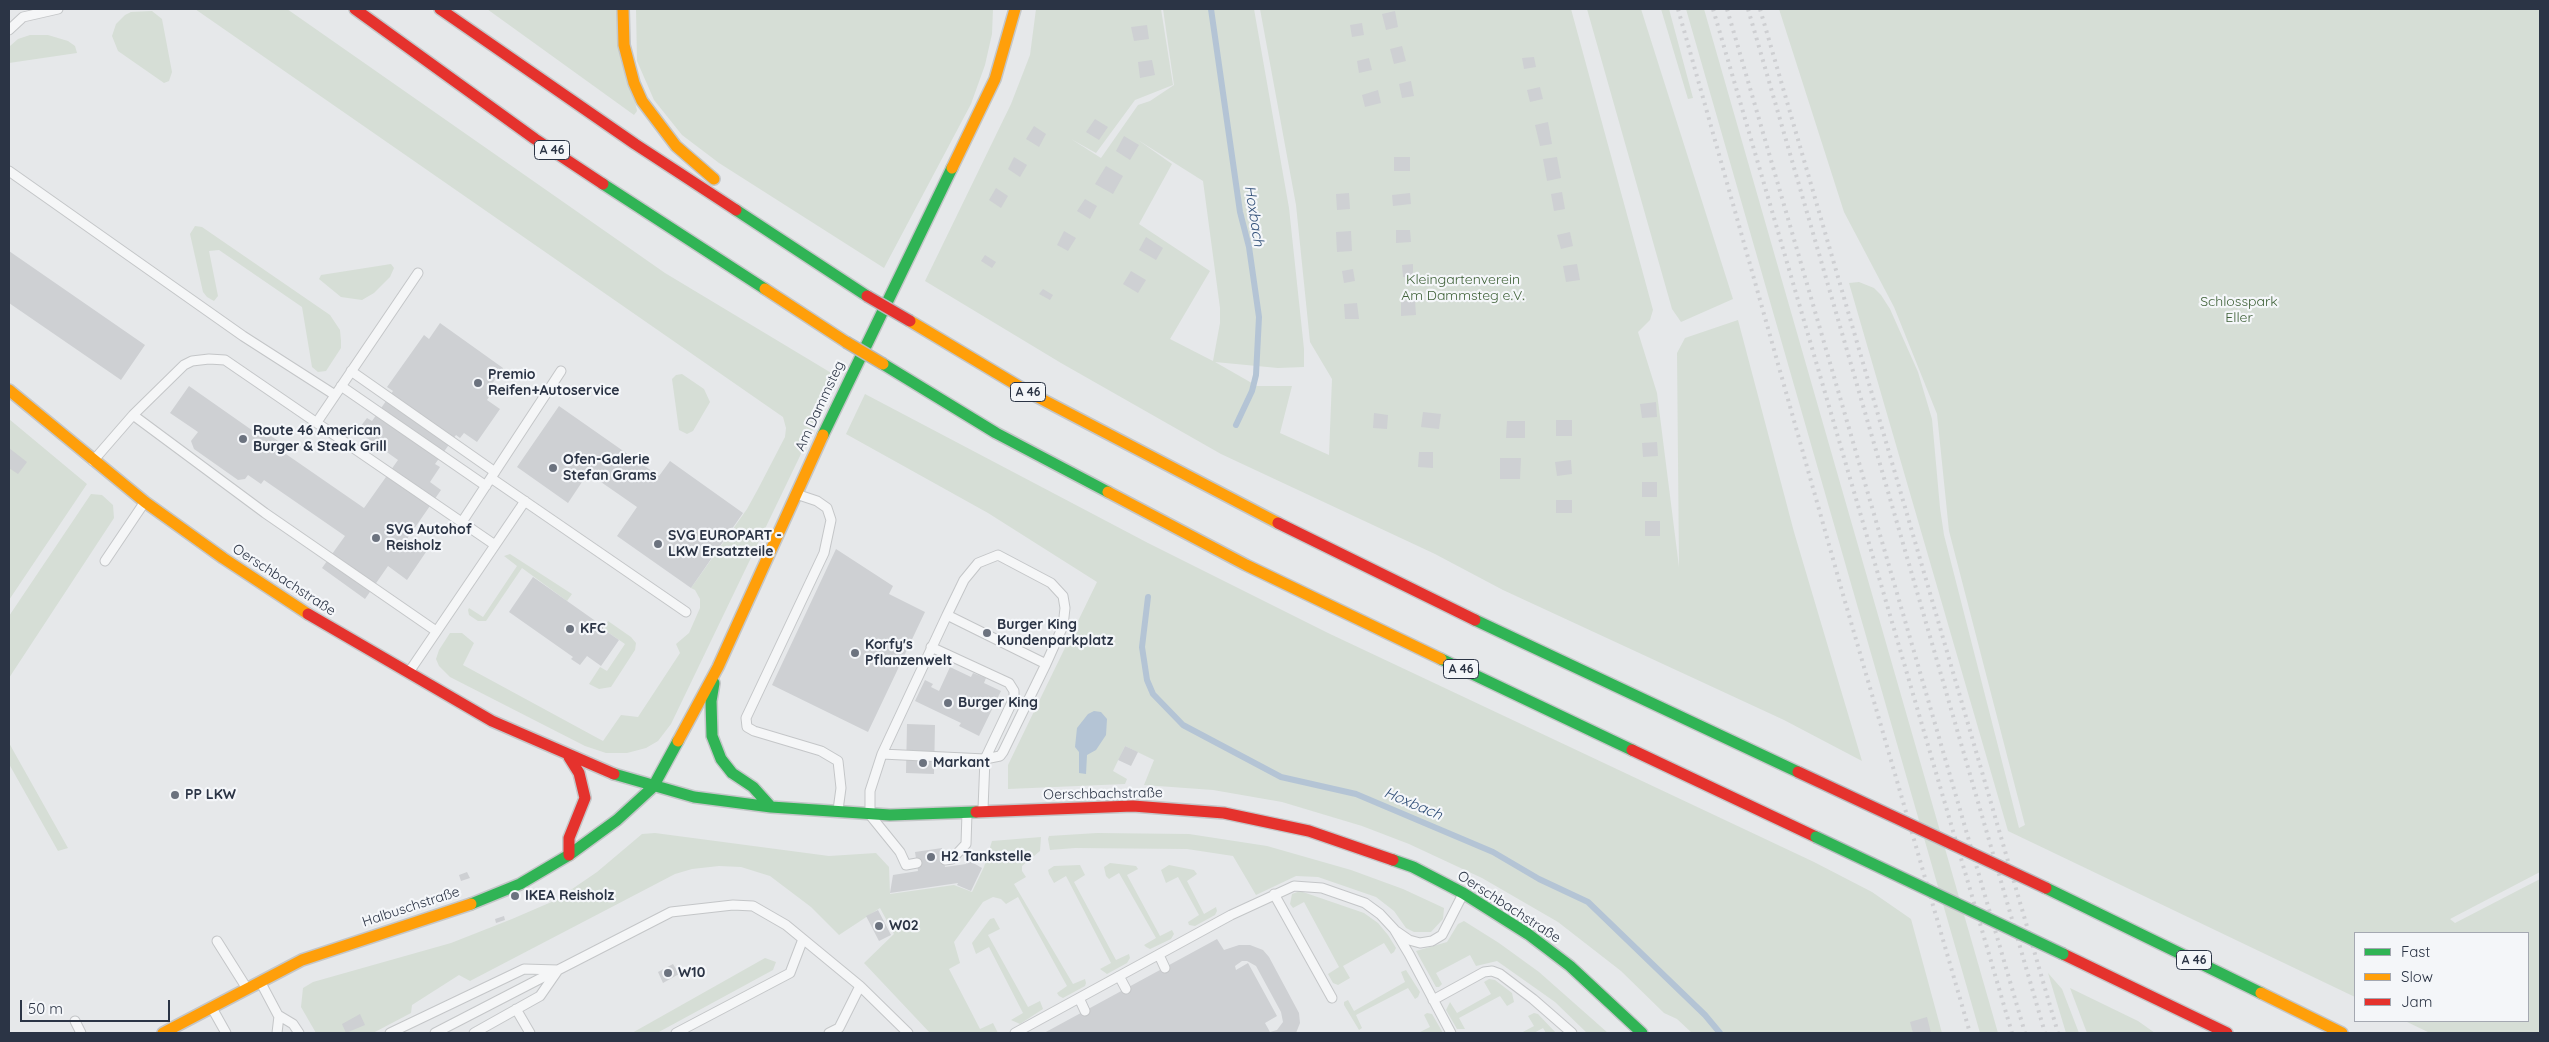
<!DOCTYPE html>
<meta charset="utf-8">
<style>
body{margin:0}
#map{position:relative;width:2549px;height:1042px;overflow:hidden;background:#e6e8ea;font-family:Quicksand,sans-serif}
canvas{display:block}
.frame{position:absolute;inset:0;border:10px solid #2b3445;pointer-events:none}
.legend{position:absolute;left:2354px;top:932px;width:175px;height:90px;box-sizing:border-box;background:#f4f6f9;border:1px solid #a4a8b1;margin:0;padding:6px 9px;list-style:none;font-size:15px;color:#2b3445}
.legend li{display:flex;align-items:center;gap:10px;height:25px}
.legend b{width:25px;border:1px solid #a4a8b1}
.scale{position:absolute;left:20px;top:1000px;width:150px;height:22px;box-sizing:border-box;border:2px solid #2b3445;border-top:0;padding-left:6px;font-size:15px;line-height:18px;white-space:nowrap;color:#2b3445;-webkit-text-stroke:4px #f4f6f9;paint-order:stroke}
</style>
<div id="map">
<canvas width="2549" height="1042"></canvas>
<div class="frame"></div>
<ul class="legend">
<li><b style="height:6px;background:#30b455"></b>Fast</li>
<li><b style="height:6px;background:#ff9f0a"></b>Slow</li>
<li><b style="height:6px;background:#e5322d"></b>Jam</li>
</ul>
<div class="scale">50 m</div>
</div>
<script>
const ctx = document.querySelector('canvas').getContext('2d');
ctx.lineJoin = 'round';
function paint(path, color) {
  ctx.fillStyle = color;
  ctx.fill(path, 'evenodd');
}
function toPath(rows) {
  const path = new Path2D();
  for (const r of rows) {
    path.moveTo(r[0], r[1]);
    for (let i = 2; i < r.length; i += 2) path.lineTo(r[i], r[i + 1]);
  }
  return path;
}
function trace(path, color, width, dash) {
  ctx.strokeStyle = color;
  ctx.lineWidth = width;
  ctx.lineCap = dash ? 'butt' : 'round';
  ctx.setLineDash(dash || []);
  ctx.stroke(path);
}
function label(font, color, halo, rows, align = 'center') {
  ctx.font = font + ' Quicksand,sans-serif';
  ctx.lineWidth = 4.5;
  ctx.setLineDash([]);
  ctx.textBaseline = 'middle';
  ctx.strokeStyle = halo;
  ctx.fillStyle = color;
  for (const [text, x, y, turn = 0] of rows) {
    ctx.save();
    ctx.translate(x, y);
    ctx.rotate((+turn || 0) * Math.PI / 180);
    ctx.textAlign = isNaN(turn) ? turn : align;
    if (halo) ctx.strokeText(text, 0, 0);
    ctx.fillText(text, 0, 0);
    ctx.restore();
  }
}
paint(toPath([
 [195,9,287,9,665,273,838,377,671,724,658,741,646,748,627,753,606,753,585,746,450,677,439,666,436,659,439,650,450,633,462,633,474,643,463,665,603,741,621,715,638,717,680,653,676,644,689,633,700,608,700,599,695,590,691,588,747,509,758,489,785,437,786,428,783,417],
 [487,9,616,9,637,111,634,115],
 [636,9,993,9,992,34,985,65,971,104,884,268,719,163,682,135,654,100,637,61],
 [1036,9,1161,9,1173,85,1135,100,1096,153,1071,139,1101,158,1138,105,1150,101,1174,85,1163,9,1254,9,1289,208,1304,349,1304,367,1278,368,1215,362,1257,386,1292,386,1280,433,1329,455,1332,379,1310,342,1296,205,1260,9,1571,9,1653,310,1650,320,1638,332,1657,393,1679,567,1677,353,1685,338,1738,320,1794,532,1862,761,1784,720,1503,590,1435,554,1221,454,1061,363,925,281,1011,104,1030,55],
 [1138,140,1203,181,1220,308,1220,323,1213,361,1170,339,1210,271,1139,224,1172,164],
 [1587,9,1641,9,1733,299,1681,322,1672,309],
 [1661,9,1669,9,1693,98,1688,99],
 [1686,9,1704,9,1998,1033,1980,1033],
 [1779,9,2540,9,2540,872,2450,919,2455,923,2540,879,2540,1033,2430,1033,2405,1021,2528,1021,2528,933,2355,933,2355,997,2008,831,1849,283,1859,282,1874,288,1881,295,1890,309,1918,372,1932,419,1940,508,1944,535,2019,828,2025,825,1949,531,1937,414,1894,307,1844,212],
 [152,11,162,19,172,72,169,81,164,83,118,51,112,36,116,24,125,15,131,12],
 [30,35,48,35,68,41,75,46,77,53,9,63,10,46,18,39],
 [195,226,202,227,330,315,340,330,341,341,341,348,326,371,318,372,312,367,302,307,219,250,209,251,218,296,214,301,207,297,203,292,190,234],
 [391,264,394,268,390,277,374,293,362,300,341,297,319,279,321,275],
 [682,374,704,389,710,402,693,431,687,434,679,430,672,379,676,375],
 [865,394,1148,543,1328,633,1814,862,1872,892,1911,919,1942,1033,1692,1033,1677,1019,1664,1013,1621,971,1558,922,1482,878,1409,844,1362,826,1282,802,1213,790,1144,785,1154,760,1125,746,1113,771,1127,779,1125,784,1008,789,1008,765,1097,582,988,513,846,434],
 [9,419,87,484,9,600],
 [91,494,102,495,113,505,114,518,9,678,9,616],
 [510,554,572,594,567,601,522,568,486,621,478,621,469,615,468,610,469,608,483,617,517,566,504,556],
 [608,621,631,637,636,643,635,650,611,687,599,689,589,684,600,667,607,671,625,644,603,629],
 [9,743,68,848,58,851,9,764],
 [655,833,829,856,876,853,889,867,890,894,954,885,972,892,984,867,992,841,1041,837,1040,851,1022,866,1022,871,1026,877,1014,884,1073,984,1085,979,1086,983,1085,986,1063,998,1059,996,1057,993,1067,986,1018,897,1006,904,1001,899,993,897,983,902,954,942,960,963,949,969,980,1029,993,1023,998,1033,930,1033,864,963,894,934,880,908,839,935,811,907,770,876,741,867,719,866,692,869,675,874,470,981,459,975,412,1005,411,1013,373,1033,316,1033,301,1007,303,988,313,982,451,943,512,919,556,900,597,872,642,834],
 [1097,833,1189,834,1267,846,1351,870,1403,889,1444,908,1443,919,1431,932,1414,932,1406,928,1394,911,1376,897,1318,877,1296,876,1256,895,1233,856,1187,849,1075,848,1050,850,1048,839,1049,836],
 [1110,863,1136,866,1138,869,1127,875,1160,936,1172,930,1174,934,1171,939,1150,949,1146,947,1144,945,1156,938,1119,873,1109,879,1106,876,1104,867],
 [1080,865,1085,875,1074,882,1116,960,1129,954,1130,958,1127,963,1107,974,1100,969,1111,963,1066,876,1054,883,1049,874,1048,870,1054,866],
 [1169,865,1194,870,1197,874,1187,881,1204,914,1216,907,1217,911,1215,915,1195,926,1189,925,1188,922,1199,915,1178,877,1166,883,1161,870],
 [1300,891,1364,913,1378,923,1388,935,1396,948,1394,952,1391,954,1384,943,1343,966,1350,978,1338,985,1333,983,1328,974,1339,967,1304,902,1293,908,1290,904,1292,894],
 [994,918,1000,929,988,935,1028,1007,1040,1001,1043,1009,1020,1024,1011,1020,1023,1013,989,947,976,954,972,943,990,919],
 [1464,921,1499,943,1539,972,1608,1033,1587,1033,1555,1002,1497,961,1476,966,1470,955,1436,973,1442,984,1439,987,1436,987,1416,951,1447,942,1458,924],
 [765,958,776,962,773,970,657,1033,632,1033],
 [1406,970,1420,992,1418,997,1415,999,1408,988,1356,1015,1362,1028,1359,1030,1344,1005,1344,1002,1348,1000,1354,1011,1405,982,1401,972],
 [2048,973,2062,989,2079,1033,2066,1033],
 [1489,979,1495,980,1512,993,1514,1002,1507,1006,1500,996,1459,1018,1465,1029,1457,1029,1446,1010,1450,1002,1457,1013,1491,994,1484,982],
 [2070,988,2138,1021,2155,1033,2087,1033],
 [1427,1013,1432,1014,1443,1033,1418,1033,1430,1027,1424,1015],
 [1534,1013,1538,1014,1556,1033,1546,1033,1543,1028,1534,1033,1521,1033,1534,1026,1528,1016]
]), '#d6ded6');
paint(toPath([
 [1094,711,1101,712,1107,719,1106,735,1096,750,1087,755,1086,774,1079,773,1079,752,1075,747,1077,728,1088,714]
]), '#b4c4d5');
trace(toPath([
 [1211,9,1240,212,1249,247,1259,317,1256,375,1252,391,1236,425],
 [1148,597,1142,647,1147,680,1153,694,1183,725,1281,777,1356,794,1493,852,1539,879,1588,902,1705,1015,1720,1033]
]), '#b4c4d5', 6);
paint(toPath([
 [1395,11,1398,27,1386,30,1382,14],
 [1362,23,1364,35,1352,37,1350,25],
 [1147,25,1149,39,1134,41,1131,27],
 [1402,46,1406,61,1394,64,1390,49],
 [1534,57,1536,67,1524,69,1522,58],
 [1369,58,1372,70,1359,73,1357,61],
 [1152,60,1155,75,1140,78,1138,62],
 [1411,81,1414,96,1402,98,1399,84],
 [1540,87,1543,99,1530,102,1527,90],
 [1378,90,1381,103,1365,107,1362,95],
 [1095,119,1108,127,1099,140,1086,132],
 [1548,122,1552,144,1540,146,1535,125],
 [1034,126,1046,134,1039,147,1026,139],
 [1124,136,1139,145,1130,160,1116,151],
 [1014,157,1027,165,1020,177,1008,169],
 [1394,157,1410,157,1410,171,1394,171],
 [1557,157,1561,178,1547,181,1543,159],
 [1106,166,1123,176,1113,194,1095,184],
 [996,188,1008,196,1001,208,989,200],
 [1562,192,1565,209,1554,211,1551,194],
 [1349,193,1350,209,1337,210,1336,194],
 [1410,193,1411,204,1393,206,1392,195],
 [1085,199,1097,206,1090,219,1077,211],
 [1396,230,1410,230,1411,242,1396,243],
 [1064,231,1076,238,1068,251,1057,245],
 [1351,231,1352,251,1337,252,1336,232],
 [1570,232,1573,246,1561,249,1557,235],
 [1146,237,1163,248,1156,260,1139,250],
 [9,251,145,345,121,380,9,303],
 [985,255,996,262,992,268,981,261],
 [1413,264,1413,277,1403,277,1402,265],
 [1577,264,1580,280,1566,282,1563,266],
 [1353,269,1355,281,1344,283,1342,271],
 [1131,271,1146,280,1138,293,1123,284],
 [1043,289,1053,295,1050,300,1039,294],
 [1415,300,1416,315,1401,316,1401,301],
 [1357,303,1359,319,1345,319,1344,304],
 [440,323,503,368,492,384,496,386,487,400,500,409,477,442,464,433,460,438,456,435,435,464,440,467,430,482,441,490,407,539,426,552,407,580,388,566,365,599,322,568,345,536,264,480,261,484,248,475,245,479,238,480,194,449,191,441,198,432,170,413,189,386,256,433,259,428,287,447,283,452,364,508,398,460,357,431,367,418,372,421,393,391,387,387,424,335,429,339],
 [1656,402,1657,417,1642,418,1640,404],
 [559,406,659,476,670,461,743,513,691,588,617,536,637,507,588,473,568,503,517,467],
 [1423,412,1441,414,1439,429,1421,427],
 [1374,413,1388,415,1387,429,1373,428],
 [1556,420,1572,420,1572,436,1556,436],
 [1507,421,1525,421,1525,438,1506,438],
 [1657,442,1658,456,1643,457,1642,443],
 [9,448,27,462,18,474,9,468],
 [1419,452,1433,452,1433,468,1418,467],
 [1500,458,1521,458,1520,479,1500,479],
 [1571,460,1572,474,1557,476,1555,462],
 [1642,482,1657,482,1657,497,1642,497],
 [1556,500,1572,500,1572,513,1556,513],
 [1645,521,1660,521,1660,536,1645,536],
 [836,549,893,586,889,594,925,612,868,732,772,685],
 [533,577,604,627,603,629,619,640,601,666,587,656,580,665,571,659,573,657,509,612],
 [950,667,971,677,973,673,986,678,984,683,1001,691,979,736,959,726,961,723,915,701,925,680,933,684,931,687,939,691],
 [907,724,935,725,934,774,906,773],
 [1125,746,1138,752,1131,766,1118,760],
 [942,848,945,867,966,864,968,860,982,868,971,891,957,885,958,883,890,893,893,875,918,871,915,852],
 [467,872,470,878,461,881,459,875],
 [878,910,891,935,879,941,866,916],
 [504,916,505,920,496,923,495,919],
 [1217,939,1224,950,1239,945,1250,945,1263,950,1269,957,1299,1013,1300,1023,1296,1033,1044,1033],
 [1242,961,1247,961,1256,966,1281,1012,1283,1022,1277,1030,1270,1032,1265,1023,1277,1016,1248,963,1236,970,1235,966],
 [673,964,679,974,663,983,658,972],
 [360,1014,365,1025,346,1033,342,1024],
 [1927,1017,1931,1033,1913,1033,1910,1022]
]), '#ced0d3');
const lane = toPath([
 [9,30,23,17,58,9],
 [9,171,243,336,335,395],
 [351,371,495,472],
 [341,386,486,486],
 [133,415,265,513,436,631],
 [317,422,418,273],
 [93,461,133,415,184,365,192,361,209,359,225,360,495,545],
 [491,478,686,612],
 [796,494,817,501,827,508,831,520,824,553,746,718,747,727,754,731,821,751,838,761,841,788,838,810],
 [462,522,561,371],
 [105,561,144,503],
 [947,615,964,580,978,563,998,555,1051,583,1063,596,1065,608,1063,626,1046,664],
 [931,647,1009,683,1014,691,1014,698,985,759],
 [409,672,525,501],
 [882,754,947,615,1046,664,1003,752,1000,756,985,759],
 [945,860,952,859,966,844,967,813],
 [917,863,906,865,900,852,870,815,870,791,882,754,985,759,983,809],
 [1274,894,1332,998],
 [1396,931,1409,940,1420,943,1432,941,1442,935,1463,894],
 [217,941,246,987],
 [1159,955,1165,968],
 [1119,976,1126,989],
 [261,983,278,1015,293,1024,299,1033],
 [1079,998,1085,1011],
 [1433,1000,1484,972,1492,971,1500,974,1533,999,1572,1033],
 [212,1008,226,1033],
 [516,1009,530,1033],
 [75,1021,81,1033],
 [277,1033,279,1016],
 [390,1033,524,969,558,970],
 [435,1033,555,971],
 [474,1033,540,996,558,970,671,912,733,905,753,906,786,925,860,986,908,1033],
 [676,1033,790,973,803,939],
 [829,1033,839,1028,860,986],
 [1015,1033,1231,915,1294,886,1322,888,1365,903,1380,914,1394,929,1409,954,1451,1033]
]);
const fast = toPath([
 [603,184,765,289],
 [736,210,867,296],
 [883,364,996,433,1108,492],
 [823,435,952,168],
 [1475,620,1798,772],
 [1441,659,1632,750],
 [714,683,711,701,712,736,721,759,732,773,753,787,771,807],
 [614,774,694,797,771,807,890,815,976,812],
 [1393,860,1413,867,1463,893,1528,934,1570,966,1642,1033],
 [2046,888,2261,993],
 [471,904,520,884,569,855,617,820,653,787,678,741]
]);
const slow = toPath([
 [623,9,624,45,634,83,642,101,676,146,714,179],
 [952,168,995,79,1015,9],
 [765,289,846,342],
 [910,321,1030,393,1278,523],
 [9,390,145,502,223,558,308,614],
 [1108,492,1246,565,1441,659],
 [678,741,718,667,823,435],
 [2261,993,2342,1033],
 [163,1033,302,960,471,904]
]);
const jam = toPath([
 [355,9,535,139,603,184],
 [440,9,635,144,736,210],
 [1278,523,1475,620],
 [308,614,492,721,614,774],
 [1632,750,1816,837],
 [569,757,579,773,585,798,569,838,569,855],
 [976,812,1133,806,1224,813,1309,831,1393,860],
 [2063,954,2227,1033]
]);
trace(lane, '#c4c6c8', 11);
trace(fast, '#c4c6c8', 14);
trace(slow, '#c4c6c8', 14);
trace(jam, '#c4c6c8', 14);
trace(lane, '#f5f6f7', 9);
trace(fast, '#30b455', 11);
trace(slow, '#ff9f0a', 11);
trace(jam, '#e5322d', 11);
trace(toPath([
 [1678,9,1844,598,1970,1033],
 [1713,9,2012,1033],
 [1727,9,2025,1033],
 [1748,9,2045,1033],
 [1760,9,2058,1033]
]), '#cecfd2', 4, [2.5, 5]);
const fastBridge = toPath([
 [1816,837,2063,954]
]);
const slowBridge = toPath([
 [846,342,883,364]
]);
const jamBridge = toPath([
 [867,296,910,321],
 [1798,772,2046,888]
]);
trace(fastBridge, '#b8bbbf', 14, []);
trace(slowBridge, '#b8bbbf', 14, []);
trace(jamBridge, '#b8bbbf', 14, []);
trace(fastBridge, '#30b455', 11);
trace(slowBridge, '#ff9f0a', 11);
trace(jamBridge, '#e5322d', 11);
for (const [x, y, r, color] of [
 [478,383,5,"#6c737f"],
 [243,439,5,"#6c737f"],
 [553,468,5,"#6c737f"],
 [376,538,5,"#6c737f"],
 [658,544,5,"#6c737f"],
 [570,629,5,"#6c737f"],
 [987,633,5,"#6c737f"],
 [855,653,5,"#6c737f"],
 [948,703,5,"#6c737f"],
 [923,763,5,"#6c737f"],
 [175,795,5,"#6c737f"],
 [931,857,5,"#6c737f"],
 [515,896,5,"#6c737f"],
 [879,926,5,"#6c737f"],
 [668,973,5,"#6c737f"]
]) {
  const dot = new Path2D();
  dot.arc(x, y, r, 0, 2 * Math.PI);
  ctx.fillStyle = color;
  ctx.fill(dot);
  trace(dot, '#f4f6f9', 2);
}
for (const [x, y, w] of [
 [552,150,35],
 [1028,392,35],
 [1461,669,35],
 [2194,960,35]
]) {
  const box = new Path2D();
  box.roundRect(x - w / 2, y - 9.5, w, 19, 4);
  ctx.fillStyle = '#f4f6f9';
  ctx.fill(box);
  trace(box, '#2b3445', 1);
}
label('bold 12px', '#2b3445', null, [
 ["A 46",552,150],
 ["A 46",1028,392],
 ["A 46",1461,669],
 ["A 46",2194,960]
]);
label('14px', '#3f6138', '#f4f6f9', [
 ["Kleingartenverein",1463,280],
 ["Am Dammsteg e.V.",1463,296],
 ["Schlosspark",2239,302],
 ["Eller",2239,318]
]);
label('bold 14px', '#2b3445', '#f4f6f9', [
 ["Premio",488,375],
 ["Reifen+Autoservice",488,391],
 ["Route 46 American",253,431],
 ["Burger & Steak Grill",253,447],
 ["Ofen-Galerie",563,460],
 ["Stefan Grams",563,476],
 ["SVG Autohof",386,530],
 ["Reisholz",386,546],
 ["SVG EUROPART -",668,536],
 ["LKW Ersatzteile",668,552],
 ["Burger King",997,625],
 ["Kundenparkplatz",997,641],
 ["KFC",580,629],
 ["Korfy's",865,645],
 ["Pflanzenwelt",865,661],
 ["Burger King",958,703],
 ["Markant",933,763],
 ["PP LKW",185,795],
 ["H2 Tankstelle",941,857],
 ["IKEA Reisholz",525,896],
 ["W02",889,926],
 ["W10",678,973]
], 'left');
label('14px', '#2b3445', '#f4f6f9', [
 ["Am Dammsteg",820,406,-65],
 ["Oerschbachstraße",284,580,33],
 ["Oerschbachstraße",1103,794,-1],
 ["Halbuschstraße",411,907,-18],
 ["Oerschbachstraße",1509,907,33]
]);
label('italic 15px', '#34527a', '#f4f6f9', [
 ["Hoxbach",1254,216,81],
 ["Hoxbach",1413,804,23]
]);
</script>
